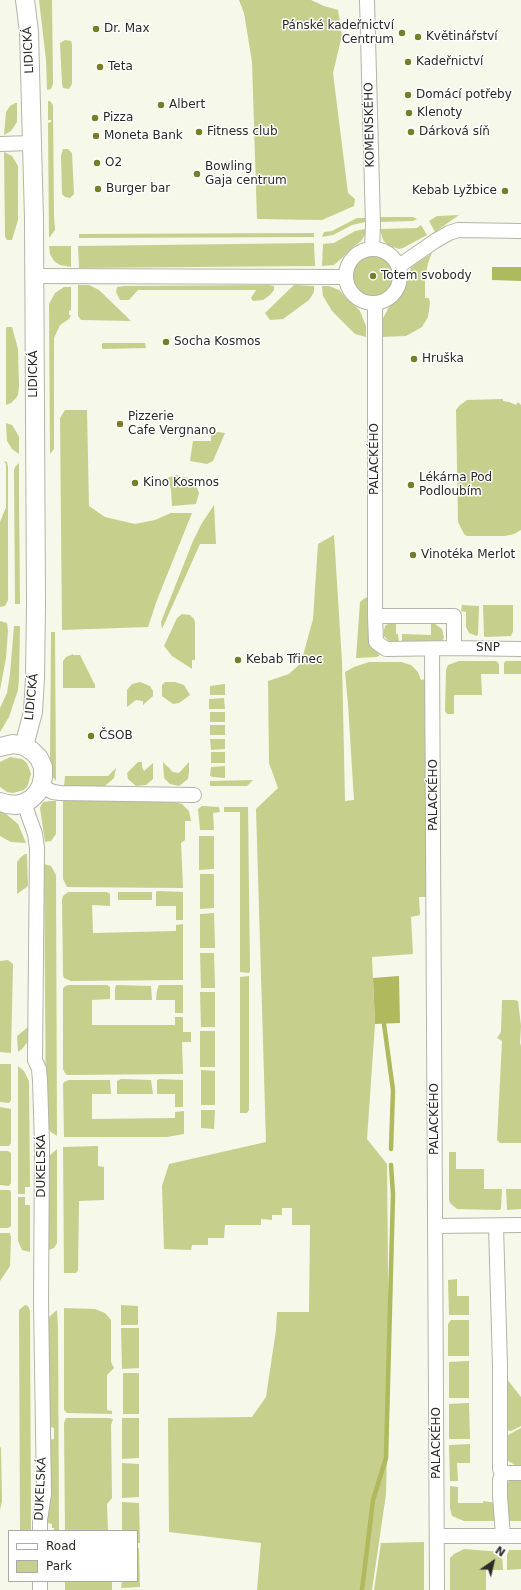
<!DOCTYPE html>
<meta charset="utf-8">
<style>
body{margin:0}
#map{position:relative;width:521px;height:1590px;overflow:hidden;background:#f6f8ea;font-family:"DejaVu Sans",sans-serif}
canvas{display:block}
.legend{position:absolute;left:8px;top:1530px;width:130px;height:52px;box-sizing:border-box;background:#fff;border:1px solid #aaaaa8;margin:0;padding:5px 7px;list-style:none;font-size:12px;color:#2a2b25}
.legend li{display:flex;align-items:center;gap:8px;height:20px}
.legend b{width:20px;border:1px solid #aaaaa8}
.north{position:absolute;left:473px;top:1542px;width:40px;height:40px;-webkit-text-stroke:3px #fff;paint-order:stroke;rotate:34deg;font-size:11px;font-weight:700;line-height:16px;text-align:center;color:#2a2b25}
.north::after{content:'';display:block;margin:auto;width:14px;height:18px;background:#2a2b25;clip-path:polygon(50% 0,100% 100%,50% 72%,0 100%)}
</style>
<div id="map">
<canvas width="521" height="1590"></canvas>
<ul class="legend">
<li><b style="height:5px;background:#fff"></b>Road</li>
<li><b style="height:11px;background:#c6cf8c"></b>Park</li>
</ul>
<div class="north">N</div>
</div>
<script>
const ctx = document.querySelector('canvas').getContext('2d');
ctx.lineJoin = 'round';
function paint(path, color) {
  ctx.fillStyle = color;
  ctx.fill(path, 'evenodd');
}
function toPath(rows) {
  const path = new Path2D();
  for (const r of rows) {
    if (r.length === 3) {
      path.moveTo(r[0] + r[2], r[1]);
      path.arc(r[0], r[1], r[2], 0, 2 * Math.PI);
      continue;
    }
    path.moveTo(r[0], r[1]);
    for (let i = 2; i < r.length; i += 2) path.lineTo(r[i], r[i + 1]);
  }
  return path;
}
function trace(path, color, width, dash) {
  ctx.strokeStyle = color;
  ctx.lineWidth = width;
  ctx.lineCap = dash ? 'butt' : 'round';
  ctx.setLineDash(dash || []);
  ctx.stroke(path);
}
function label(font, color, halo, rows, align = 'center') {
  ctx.font = font + ' "DejaVu Sans",sans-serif';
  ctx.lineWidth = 3;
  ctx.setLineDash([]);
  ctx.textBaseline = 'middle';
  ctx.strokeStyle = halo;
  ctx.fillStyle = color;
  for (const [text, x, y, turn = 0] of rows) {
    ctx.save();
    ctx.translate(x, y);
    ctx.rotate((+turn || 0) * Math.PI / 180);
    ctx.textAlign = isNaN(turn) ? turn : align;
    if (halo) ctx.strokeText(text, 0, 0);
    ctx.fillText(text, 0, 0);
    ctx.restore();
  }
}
paint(toPath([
 [39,0,52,0,53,84,51,89,47,90,46,60],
 [239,0,311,0,324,6,338,10,342,35,333,73,348,193,355,199,354,206,322,220,257,219,252,62,244,13],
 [65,40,71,41,72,44,72,84,69,89,63,88,62,84,60,43],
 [48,101,50,101,53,105,54,216,55,230,49,238,48,123,51,122,51,120,48,120],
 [15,103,17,103,17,122,11,131,4,135,6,112,10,106],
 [63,149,68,149,72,153,74,194,70,198,65,197,62,194,61,156],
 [4,152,12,156,18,166,18,220,12,240,7,240,5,236],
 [459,215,435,232,429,221,437,216],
 [380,217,413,217,417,219,413,221,380,222],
 [357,218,365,218,365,222,352,225,333,235,322,237,324,232,332,231],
 [421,225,427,235,403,248,399,249,389,246,383,240,381,233,380,229,417,228],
 [365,229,365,235,361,241,351,249,342,258,334,265,322,266,323,244,334,243,355,231],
 [314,233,314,237,79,238,79,234],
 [314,243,315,266,79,268,78,246],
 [49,246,71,246,71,267,60,265,54,261,50,254],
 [432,253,428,263,425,279,425,298,429,298,430,303,428,317,422,327,406,336,381,337,382,320,389,307,397,299,406,286,411,267],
 [373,276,21],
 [78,285,89,285,99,290,131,321,81,320,78,316],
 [269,285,274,286,274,290,270,295,263,300,253,301,251,298,256,290,138,290,129,300,120,300,116,292,117,287,124,286],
 [294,285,314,286,314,292,309,300,283,319,270,320,265,313],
 [322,286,329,286,339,290,360,311,366,326,366,337,355,334,332,311,323,296],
 [64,287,71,287,71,310,69,311,69,315,71,315,69,319,60,325,54,338,54,449,50,454,49,304,55,293],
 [6,327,12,327,18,349,19,386,18,395,16,398,11,403,6,405],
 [102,343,145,343,146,348,102,349],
 [503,399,503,401,509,402,516,405,518,402,521,405,521,530,514,534,505,536,467,536,464,534,458,522,456,410,459,406,467,400],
 [65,410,87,410,89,506,105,517,135,524,155,520,171,513,192,513,157,600,148,627,62,630,60,418],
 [6,423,12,425,17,433,19,437,19,454,12,449,7,441],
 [211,431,225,433,213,461,207,464,190,461,193,441,211,441],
 [4,461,7,462,8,467,8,600,5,606,0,607,0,522,6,507,6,464],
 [19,463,19,494,20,604,15,604,14,470,15,467],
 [177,475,188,478,196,485,199,493,196,504,172,506,171,489,167,478],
 [214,505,216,544,200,544,162,629,161,622,193,541,202,523],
 [334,535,342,662,345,801,354,800,348,704,345,672,354,667,369,662,401,662,411,665,418,672,421,680,426,679,427,895,425,897,419,897,420,915,411,917,413,954,372,957,375,1024,367,1139,387,1164,389,1369,386,1494,372,1590,257,1590,261,1543,169,1532,168,1418,252,1417,266,1397,276,1330,277,1312,309,1312,310,1225,292,1225,292,1208,282,1208,282,1215,272,1215,272,1220,261,1219,261,1225,225,1225,224,1238,208,1238,208,1245,192,1245,191,1250,164,1249,162,1186,169,1164,266,1142,256,809,278,788,269,763,268,681,289,674,301,663,313,619,318,544],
 [371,596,369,641,374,650,380,655,377,657,356,658,360,602,365,598],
 [462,605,479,606,478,634,477,636,469,633,466,627,466,612,461,611],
 [483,605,513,605,513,631,511,636,485,637,484,636],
 [182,614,190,615,194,619,195,622,195,660,192,660,192,669,172,656,164,646,177,618],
 [0,621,7,623,8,631,6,658,0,690],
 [391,622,396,622,396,634,398,634,399,643,389,641,383,635,385,626],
 [431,624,435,624,442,629,444,638,441,642,402,643,402,634,431,635],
 [14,626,20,626,19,678,18,690,9,717,0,732,0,708,7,693,10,674],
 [51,632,55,632,56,781,52,776,50,767],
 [73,654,73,655,80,655,95,685,95,688,63,688,63,661,66,657],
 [459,661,496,661,499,664,499,674,481,674,482,695,454,695,454,714,447,714,445,711,446,670,448,665],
 [506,661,521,661,521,674,504,674,504,663],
 [140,682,150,686,153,691,153,696,143,705,143,701,136,700,127,707,127,690,132,684],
 [165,682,175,682,184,685,190,695,179,703,173,704,162,696,162,685],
 [225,684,225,695,210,695,210,686],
 [224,698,225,709,209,709,209,699],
 [210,712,225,712,225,722,210,722],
 [210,725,225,725,225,735,210,735],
 [210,739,225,739,225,749,211,750],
 [211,752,225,752,225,763,211,763],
 [10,757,22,759,27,763,31,774,28,785,24,790,13,793,7,792,0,787,0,762],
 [138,762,142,762,142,767,144,771,153,763,153,779,146,785,136,786,128,779,127,773],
 [163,762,173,772,179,773,189,762,189,772,188,779,179,786,170,784,164,778],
 [225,766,225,778,213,777,210,776,211,767],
 [116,768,114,778,105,786,64,786,65,776,108,776],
 [253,780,247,786,210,786,210,781],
 [50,801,56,801,56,834,51,841,45,842,40,808,43,802],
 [63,801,170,801,182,804,189,811,191,821,185,821,185,840,181,843,183,888,67,887,63,879],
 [202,806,219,807,220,812,213,813,214,830,200,830,198,809],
 [224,807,248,807,250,971,249,973,240,972,240,812,224,812],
 [0,811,6,814,18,824,26,843,11,842,0,836],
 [199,836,214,836,214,869,199,870],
 [25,854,27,854,28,886,17,894,17,862,21,857],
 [44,864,51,866,56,875,57,1136,51,1132,48,1128,46,1120],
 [200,874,214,874,214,908,200,909],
 [157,891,183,892,183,920,176,920,176,905,176,906,156,906,156,892],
 [68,892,107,892,110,894,110,906,92,905,93,933,176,931,176,932,176,925,183,924,183,980,71,981,64,978,63,975,62,900,63,896],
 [118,892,152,892,152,900,118,900],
 [214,913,215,948,200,948,200,914],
 [200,953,214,953,215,988,201,988],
 [8,960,13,964,11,1053,0,1052,0,961],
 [249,976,249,1110,247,1113,240,1113,240,977],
 [68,985,107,985,110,987,110,999,92,1000,92,1025,175,1025,175,1017,183,1017,183,1032,191,1032,191,1042,182,1042,183,1074,67,1075,65,1073,63,1069,63,989,64,987],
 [116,985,151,986,152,1000,115,1000,115,989],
 [159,985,183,985,183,1013,175,1013,175,1000,156,1000,157,990],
 [200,992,215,992,215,1027,201,1027],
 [502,1000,515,1000,518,1001,521,1026,520,1043,521,1046,521,1143,500,1143,497,1140,502,1041,497,1038,501,1032],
 [29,1026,28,1041,23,1048,18,1052,17,1036],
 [200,1031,215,1031,215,1067,200,1067],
 [0,1064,11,1064,11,1100,9,1103,0,1102],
 [18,1066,24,1071,29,1081,30,1187,25,1187,25,1194,18,1194],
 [201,1070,215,1071,215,1105,201,1105],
 [121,1079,151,1080,153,1094,117,1094,117,1081],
 [160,1079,183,1080,183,1107,175,1107,175,1094,157,1094,157,1080],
 [69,1080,110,1080,111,1094,92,1094,92,1119,175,1118,175,1112,184,1111,184,1134,167,1137,64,1137,63,1084,64,1082],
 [0,1107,11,1109,11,1143,9,1146,0,1146],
 [201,1110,215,1110,214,1129,201,1128],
 [98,1146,98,1166,104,1167,104,1200,79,1201,78,1270,76,1273,64,1273,63,1147],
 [57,1149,57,1243,54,1248,46,1251,49,1156],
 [0,1151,8,1151,11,1153,11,1183,9,1186,0,1185],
 [449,1152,456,1152,456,1169,484,1169,484,1189,502,1189,501,1209,499,1210,457,1209,450,1203,449,1199],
 [506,1189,521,1189,521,1209,507,1210],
 [0,1190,10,1190,11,1192,11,1226,8,1228,0,1228],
 [18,1197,25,1197,25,1205,30,1205,30,1252,22,1250,18,1241],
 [0,1233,10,1233,11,1237,10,1266,0,1281],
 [457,1279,457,1296,469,1296,469,1315,449,1315,448,1280],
 [25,1305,28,1306,30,1311,31,1531,20,1531,19,1310],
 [121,1305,138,1306,138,1325,121,1325],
 [64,1308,95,1309,105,1313,111,1320,111,1362,114,1368,107,1375,107,1410,112,1411,112,1414,67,1413,64,1410],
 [57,1310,58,1329,59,1531,54,1530,54,1528,52,1528,52,1524,48,1523,48,1440,54,1439,54,1428,48,1426,48,1318],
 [451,1320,469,1320,469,1356,448,1356,448,1324],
 [121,1328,139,1328,139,1368,122,1369],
 [469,1361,469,1398,449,1398,449,1362],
 [123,1373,139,1373,139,1414,123,1414],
 [506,1378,521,1397,521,1426,511,1431,506,1430],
 [469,1403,470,1439,449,1439,449,1404],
 [66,1418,109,1418,113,1419,111,1425,112,1498,107,1504,108,1531,65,1531,64,1423],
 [122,1418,139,1418,139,1458,122,1459],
 [521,1428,521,1466,515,1465,508,1461,506,1458,506,1436],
 [470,1444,470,1463,457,1463,458,1481,450,1481,449,1445],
 [1,1447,2,1501,0,1510,0,1448],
 [122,1463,139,1464,139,1497,122,1498],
 [513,1478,521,1478,521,1521,508,1521,505,1510,508,1509,508,1483,509,1480],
 [450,1486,458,1487,458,1503,483,1503,483,1501,497,1503,496,1521,464,1521,452,1516,450,1508],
 [122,1502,139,1503,140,1543,137,1543,137,1531,122,1531],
 [424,1542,424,1590,374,1590,381,1543],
 [137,1548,139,1548,140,1587,121,1588,122,1581,137,1581],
 [464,1549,502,1552,503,1570,486,1570,486,1590,450,1590,450,1558,454,1554],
 [509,1550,521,1550,521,1569,507,1570,507,1555],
 [65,1581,112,1581,112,1590,65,1590]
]), '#c6cf8c');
paint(toPath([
 [492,267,521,267,521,281,492,280],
 [399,976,400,1023,375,1024,373,978]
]), '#afb95d');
trace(toPath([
 [384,1024,393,1090,391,1149],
 [362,1590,373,1500,386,1458,393,1194,391,1165]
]), '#afb95d', 4.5);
const minor = toPath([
 [367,0,373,225,372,249],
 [0,144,32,143],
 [373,276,27],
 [399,266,435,241,449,233,458,230,521,231],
 [33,276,346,277],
 [375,616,454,616,454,648,386,649,376,642,375,616,375,303],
 [454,648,521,649],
 [432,649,437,1590],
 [41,786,53,792,60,793,194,795],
 [24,803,35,834,37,848,35,1060,39,1069,40,1080,42,1144,41,1302,44,1494,40,1520,40,1531],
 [435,1226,521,1225],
 [496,1226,500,1366,500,1469,502,1473,521,1473],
 [502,1473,500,1480,500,1496,503,1536],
 [437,1536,521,1536],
 [40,1581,40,1590]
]);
const tertiary = toPath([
 [24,746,33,712,35,678,36,606,34,219,29,32,25,0],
 [0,747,13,744,24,746,32,751,39,758,43,767,43,777,41,786,37,793,31,799,24,803,16,805,7,804,0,802]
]);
trace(minor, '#b2b5a7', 16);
trace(tertiary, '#b2b5a7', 20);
trace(minor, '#fff', 14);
trace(tertiary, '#fff', 18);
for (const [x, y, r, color] of [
 [96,29,4,"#767e28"],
 [402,33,4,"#767e28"],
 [418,37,4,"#767e28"],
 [408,62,4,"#767e28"],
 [100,67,4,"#767e28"],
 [408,95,4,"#767e28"],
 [161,105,4,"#767e28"],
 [409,113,4,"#767e28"],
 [95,118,4,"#767e28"],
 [199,132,4,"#767e28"],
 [411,132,4,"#767e28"],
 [96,136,4,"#767e28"],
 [97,163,4,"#767e28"],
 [197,174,4,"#767e28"],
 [98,189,4,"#767e28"],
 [505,191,4,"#767e28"],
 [373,276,4,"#767e28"],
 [166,342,4,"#767e28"],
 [414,359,4,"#767e28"],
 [120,424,4,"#767e28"],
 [135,483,4,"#767e28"],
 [411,485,4,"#767e28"],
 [413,555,4,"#767e28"],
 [238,660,4,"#767e28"],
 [91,736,4,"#767e28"]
]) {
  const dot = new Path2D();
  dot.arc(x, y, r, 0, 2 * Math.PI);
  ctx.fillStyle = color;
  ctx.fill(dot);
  trace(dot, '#fff', 1.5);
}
label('12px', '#2a2b25', '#fff', [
 ["Pánské kadeřnictví",394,26,"right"],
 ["Centrum",394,40,"right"],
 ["Dr. Max",104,29],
 ["Květinářství",426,37],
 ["Kadeřnictví",416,62],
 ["Teta",108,67],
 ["Domácí potřeby",416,95],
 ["Albert",169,105],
 ["Klenoty",417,113],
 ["Pizza",103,118],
 ["Fitness club",207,132],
 ["Dárková síň",419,132],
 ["Moneta Bank",104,136],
 ["O2",105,163],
 ["Bowling",205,167],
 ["Gaja centrum",205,181],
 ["Burger bar",106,189],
 ["Kebab Lyžbice",497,191,"right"],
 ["Totem svobody",381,276],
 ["Socha Kosmos",174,342],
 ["Hruška",422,359],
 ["Pizzerie",128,417],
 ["Cafe Vergnano",128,431],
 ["Lékárna Pod",419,478],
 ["Podloubím",419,492],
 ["Kino Kosmos",143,483],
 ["Vinotéka Merlot",421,555],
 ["Kebab Třinec",246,660],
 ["ČSOB",99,736]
], 'left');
label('12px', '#2a2b25', '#fff', [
 ["LIDICKÁ",29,50,-93],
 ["KOMENSKÉHO",370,125,-91],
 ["LIDICKÁ",34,374,-90],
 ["PALACKÉHO",375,459,-90],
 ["SNP",488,648],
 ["LIDICKÁ",32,697,-84],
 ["PALACKÉHO",434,795,-90],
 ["PALACKÉHO",435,1119,-90],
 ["DUKELSKÁ",42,1166,-90],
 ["PALACKÉHO",437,1443,-90],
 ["DUKELSKÁ",41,1489,-87]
]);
</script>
